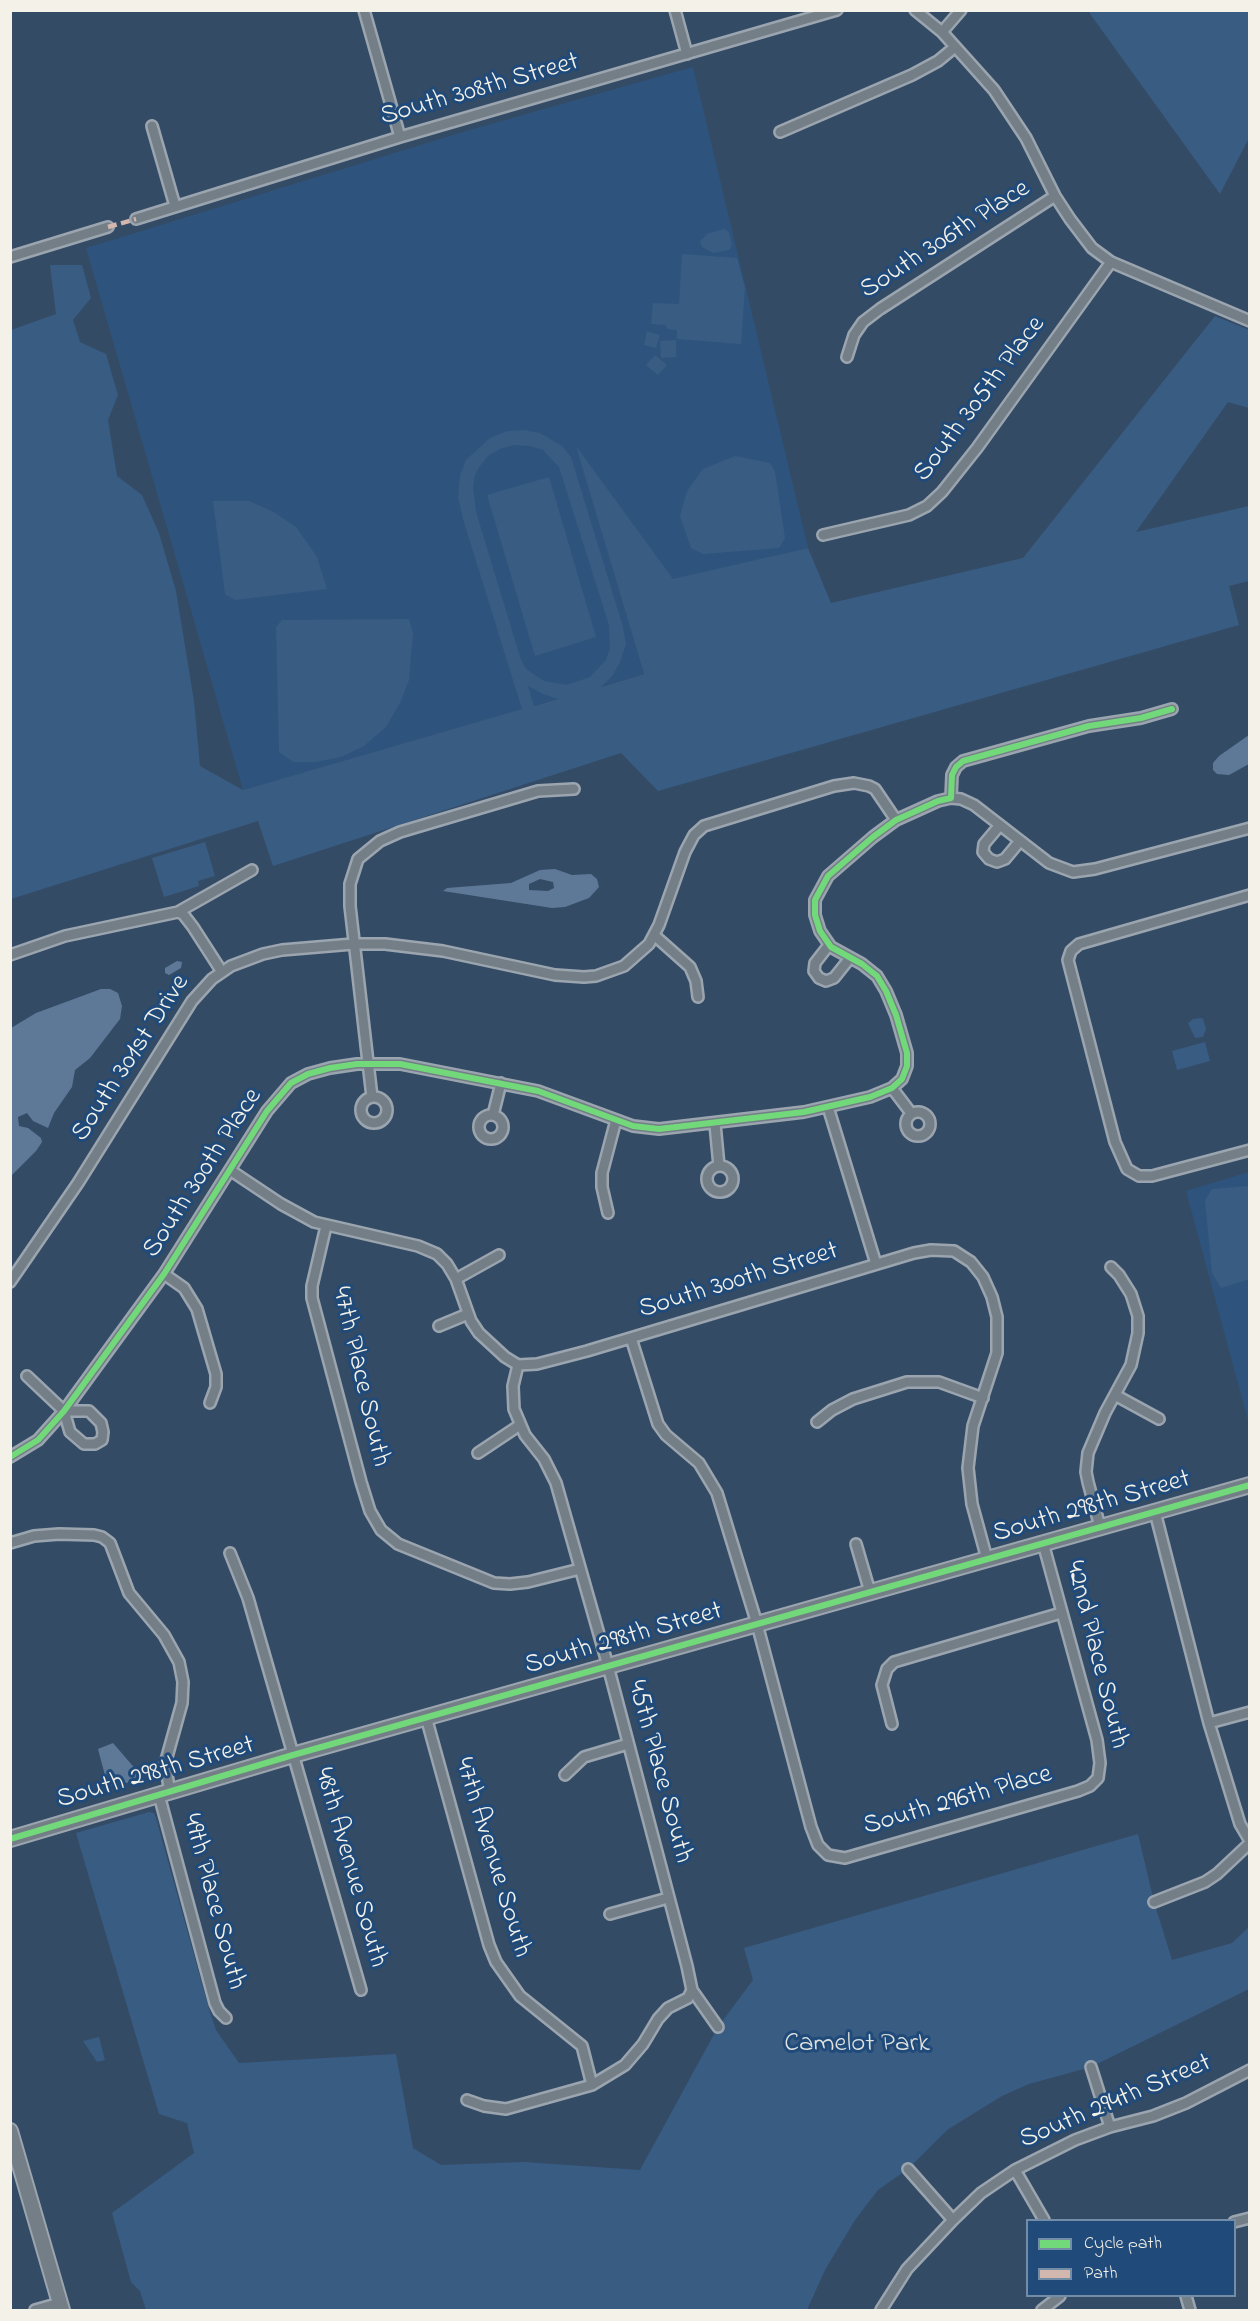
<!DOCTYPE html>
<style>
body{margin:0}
#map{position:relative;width:1260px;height:2321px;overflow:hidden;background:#344b65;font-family:"Indie Flower",sans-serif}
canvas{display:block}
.frame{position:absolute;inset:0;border:12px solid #f4f1e8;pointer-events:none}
.legend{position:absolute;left:1026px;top:2219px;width:210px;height:78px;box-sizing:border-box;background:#1f4a7a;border:2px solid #748da6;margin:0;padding:8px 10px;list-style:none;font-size:18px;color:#f4f1e8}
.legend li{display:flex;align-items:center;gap:12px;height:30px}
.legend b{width:30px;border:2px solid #748da6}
</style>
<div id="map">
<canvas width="1260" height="2321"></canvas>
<div class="frame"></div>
<ul class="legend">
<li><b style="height:8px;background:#71d979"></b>Cycle path</li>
<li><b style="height:8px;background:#d1b7ad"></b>Path</li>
</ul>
</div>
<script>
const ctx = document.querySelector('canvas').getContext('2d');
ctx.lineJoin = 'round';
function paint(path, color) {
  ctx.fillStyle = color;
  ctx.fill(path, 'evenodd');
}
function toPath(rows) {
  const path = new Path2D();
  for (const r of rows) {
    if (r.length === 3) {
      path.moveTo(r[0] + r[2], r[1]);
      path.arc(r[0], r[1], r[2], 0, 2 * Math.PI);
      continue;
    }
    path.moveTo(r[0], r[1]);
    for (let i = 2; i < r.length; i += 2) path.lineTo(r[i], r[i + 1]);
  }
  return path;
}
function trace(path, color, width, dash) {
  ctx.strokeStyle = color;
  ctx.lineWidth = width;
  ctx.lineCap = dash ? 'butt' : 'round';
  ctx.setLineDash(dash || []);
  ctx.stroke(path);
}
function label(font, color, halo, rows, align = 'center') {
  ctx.font = font + ' "Indie Flower",sans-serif';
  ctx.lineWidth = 6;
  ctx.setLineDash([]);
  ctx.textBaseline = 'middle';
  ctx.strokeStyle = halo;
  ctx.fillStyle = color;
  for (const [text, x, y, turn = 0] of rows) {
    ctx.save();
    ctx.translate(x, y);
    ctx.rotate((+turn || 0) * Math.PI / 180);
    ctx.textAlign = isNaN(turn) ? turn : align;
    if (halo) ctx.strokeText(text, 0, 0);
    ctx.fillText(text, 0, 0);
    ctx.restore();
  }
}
paint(toPath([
 [693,67,808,548,673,580,577,448,644,674,243,790,86,248,466,131],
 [1249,1172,1249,1424,1186,1191]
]), '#2e547d');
paint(toPath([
 [1088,11,1247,11,1250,16,1249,138,1220,194],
 [724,229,729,232,732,245,729,250,713,253,702,247,700,241,707,234],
 [682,254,737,258,745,288,741,344,677,339,677,330,667,329,666,325,651,324,653,303,679,304],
 [50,265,82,265,91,298,73,320,80,342,106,354,118,395,108,420,117,476,142,495,159,533,176,591,194,701,200,766,243,790,522,709,463,519,458,497,460,475,466,460,490,438,508,431,524,430,540,433,562,446,571,457,623,627,626,644,620,662,613,675,601,687,644,674,576,446,673,579,808,548,831,603,1023,558,1215,316,1249,330,1249,408,1228,402,1136,532,1249,506,1249,581,1229,586,1239,625,658,791,621,753,273,866,258,821,11,899,11,330,56,314],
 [514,445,530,446,543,450,559,467,609,625,610,648,606,660,590,677,567,685,544,681,526,669,521,660,476,512,473,486,475,475,480,466,488,456,500,449],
 [528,686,543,694,558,699,534,706],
 [647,331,660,335,656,348,644,345],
 [676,340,676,357,661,358,660,341],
 [655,355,667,365,658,375,646,365],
 [735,456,770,463,775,472,785,538,779,548,703,554,691,548,680,516,687,491,703,469],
 [549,477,596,637,535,656,487,495],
 [213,501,249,501,272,511,296,527,317,557,327,589,235,600,225,594],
 [409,619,413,633,409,680,400,703,386,727,364,746,341,757,316,762,293,762,279,752,276,627,282,620],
 [205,842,215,876,198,881,199,886,164,897,152,858],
 [1201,1018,1203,1019,1206,1029,1203,1037,1195,1038,1188,1023,1193,1019],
 [1205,1042,1210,1061,1177,1070,1172,1051],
 [1249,1186,1249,1279,1221,1288,1212,1273,1205,1200,1212,1189],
 [149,1812,154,1813,156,1818,209,2009,216,2030,239,2063,396,2054,413,2148,441,2165,524,2162,640,2170,718,2027,753,1980,744,1948,1138,1834,1154,1902,1172,1960,1232,1943,1249,1927,1249,1989,1091,2067,1029,2084,1002,2096,947,2130,908,2169,878,2190,855,2220,825,2270,807,2310,146,2310,140,2291,131,2282,112,2213,194,2153,187,2123,159,2114,76,1833],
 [99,2037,105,2060,97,2062,83,2041]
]), '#395c83');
paint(toPath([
 [1249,735,1249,764,1229,775,1217,774,1213,770,1213,763,1219,756],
 [555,869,572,875,591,874,597,879,599,887,589,898,565,907,552,908,443,891,447,888,511,883,540,870],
 [540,879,553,882,554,888,548,891,529,890,529,884],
 [177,961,182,962,181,968,169,975,165,973,165,968],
 [101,989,110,989,118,993,122,1006,120,1019,90,1058,75,1070,72,1087,54,1113,48,1128,33,1121,27,1113,18,1117,19,1126,28,1128,41,1138,42,1142,36,1151,11,1176,11,1028,36,1013],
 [113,1743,138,1772,134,1781,113,1786,107,1783,98,1749]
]), '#5e7998');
const street = toPath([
 [364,10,400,137],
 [675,10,687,54],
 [915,10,942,32,994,90,1026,138,1055,196,1070,219,1092,248,1111,262,1250,321],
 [942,32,961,10],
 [152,126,175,206],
 [780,132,912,75,938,61,955,47],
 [136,219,400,137,837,10],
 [10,257,108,227],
 [847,357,854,335,863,322,880,309,1055,196],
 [823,535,909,515,927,506,942,492,977,448,1111,262],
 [951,798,961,799,974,805,1049,863,1073,872,1095,869,1250,828],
 [1000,825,984,844,983,852,989,859,997,862,1005,859,1020,841],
 [1250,895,1079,944,1071,951,1068,960,1115,1142,1127,1169,1139,1176,1152,1176,1250,1150],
 [178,912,183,914,193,927,222,972],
 [654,935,690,967,696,981,698,997],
 [829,945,815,963,814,971,819,978,826,981,834,978,850,958],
 [10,955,65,936,178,912,252,870],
 [892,1088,911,1113],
 [372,1097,350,906,350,884,358,859,380,841,400,832,538,791,574,789],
 [374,1110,13],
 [828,1107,876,1264],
 [918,1124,12],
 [491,1127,12],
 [493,1115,501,1083],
 [715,1124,719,1166],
 [720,1179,13],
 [230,1170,281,1204,314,1222,418,1246,437,1254,447,1264,456,1279,471,1321,479,1333,505,1357,518,1365,537,1364,587,1351,914,1253,931,1250,954,1251,971,1262,983,1277,992,1297,997,1317,997,1353,973,1426,968,1468,972,1504,987,1559],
 [608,1213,602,1187,602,1173,616,1120],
 [326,1226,312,1286,312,1298,361,1482,370,1511,381,1530,398,1544,494,1583,510,1584,528,1582,580,1569],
 [164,1274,184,1288,197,1309,216,1374,216,1387,210,1403],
 [456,1279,499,1255],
 [10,1282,78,1183,192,1001,212,979,231,966,263,954,282,950,353,944,385,944,443,951,555,975,584,977,596,976,624,966,649,944,659,925,685,852,694,835,704,826,834,786,854,783,869,786,875,789,896,820],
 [439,1326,468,1314],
 [631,1338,658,1424,666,1435,699,1463,717,1493,757,1624,811,1827,818,1845,828,1855,845,1858,1078,1791,1090,1786,1098,1778,1100,1763,1097,1740,1043,1543],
 [518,1365,513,1386,514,1409,525,1435,544,1459,556,1483,608,1666,687,1966,692,1990,718,2027],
 [27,1376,64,1411],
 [1115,1395,1159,1419],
 [64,1411,89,1411,101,1423,103,1432,102,1440,95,1444,84,1444,70,1432,64,1411],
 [817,1422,832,1410,853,1399,907,1382,939,1382,983,1398],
 [478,1453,520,1425],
 [10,1457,38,1440,64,1411,164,1274,267,1111,291,1083,308,1074,330,1068,357,1064,400,1064,538,1091,633,1126,659,1129,804,1112,870,1097,892,1088,902,1079,907,1066,907,1053,896,1015,886,991,877,976,862,964,831,947,820,931,815,915,815,900,828,876,873,837,896,820,938,801,951,798,952,775,956,767,963,761,1089,726,1141,718,1172,709],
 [1155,1512,1209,1723,1240,1824,1250,1841],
 [1100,1527,1088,1482,1086,1472,1088,1453,1105,1413,1131,1365,1138,1333,1138,1316,1131,1294,1119,1275,1111,1267],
 [10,1543,34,1536,59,1534,94,1535,102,1537,110,1543,129,1593,164,1635,179,1662,183,1682,182,1703,165,1764,170,1792],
 [856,1544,870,1592],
 [230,1553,248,1598,361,1990],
 [426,1717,489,1945,496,1962,520,1996,582,2046,592,2085],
 [1209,1723,1250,1712],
 [892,1724,882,1685,887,1669,894,1662,1061,1613],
 [565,1775,584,1757,628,1744],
 [159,1795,215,2003,219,2011,226,2018],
 [1154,1902,1205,1882,1217,1874,1250,1843],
 [610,1914,668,1898],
 [1091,2067,1110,2127],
 [467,2100,484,2106,506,2109,592,2085,625,2065,643,2044,658,2019,668,2008,688,1998,692,1990],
 [908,2169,953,2220],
 [1015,2170,1044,2220],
 [1234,2222,1250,2218],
 [1186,2296,1190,2310],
 [35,2310,60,2303],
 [881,2310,907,2269,953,2220,981,2193,1015,2170,1075,2140,1110,2127,1153,2116,1186,2103,1250,2070],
 [1042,2310,1060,2296]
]);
const secondary = toPath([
 [10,1839,293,1755,1250,1485],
 [10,2131,62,2310]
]);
trace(street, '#9ba5af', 14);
trace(secondary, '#9ba5af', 18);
trace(street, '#737e87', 9);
trace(secondary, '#737e87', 14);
trace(toPath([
 [108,227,136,219]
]), '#d1b7ad', 4.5, [9, 4.5]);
trace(toPath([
 [10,1457,38,1440,64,1411,164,1274,267,1111,291,1083,308,1074,330,1068,357,1064,400,1064,538,1091,633,1126,659,1129,804,1112,870,1097,892,1088,902,1079,907,1066,907,1053,896,1015,886,991,877,976,862,964,831,947,820,931,815,915,815,900,828,876,873,837,896,820,938,801,951,798,952,775,956,767,963,761,1089,726,1141,718,1172,709],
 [10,1839,293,1755,1250,1485]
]), '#71d979', 6);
label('27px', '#f4f1e8', '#1f4a7a', [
 ["South 308th Street",480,91,-16],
 ["South 306th Place",946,241,-33],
 ["South 305th Place",981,400,-53],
 ["South 301st Drive",132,1059,-57],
 ["South 300th Place",204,1174,-57],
 ["South 300th Street",739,1282,-17],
 ["47th Place South",359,1377,77],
 ["South 298th Street",1092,1508,-16],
 ["South 298th Street",624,1640,-16],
 ["42nd Place South",1095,1655,76],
 ["45th Place South",658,1772,75],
 ["South 298th Street",156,1774,-16],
 ["South 296th Place",958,1802,-16],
 ["47th Avenue South",491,1858,73],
 ["48th Avenue South",349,1868,74],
 ["49th Place South",212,1902,75],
 ["South 294th Street",1116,2103,-23]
]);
label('27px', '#e1e2de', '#1f4a7a', [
 ["Camelot Park",857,2046]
]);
</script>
